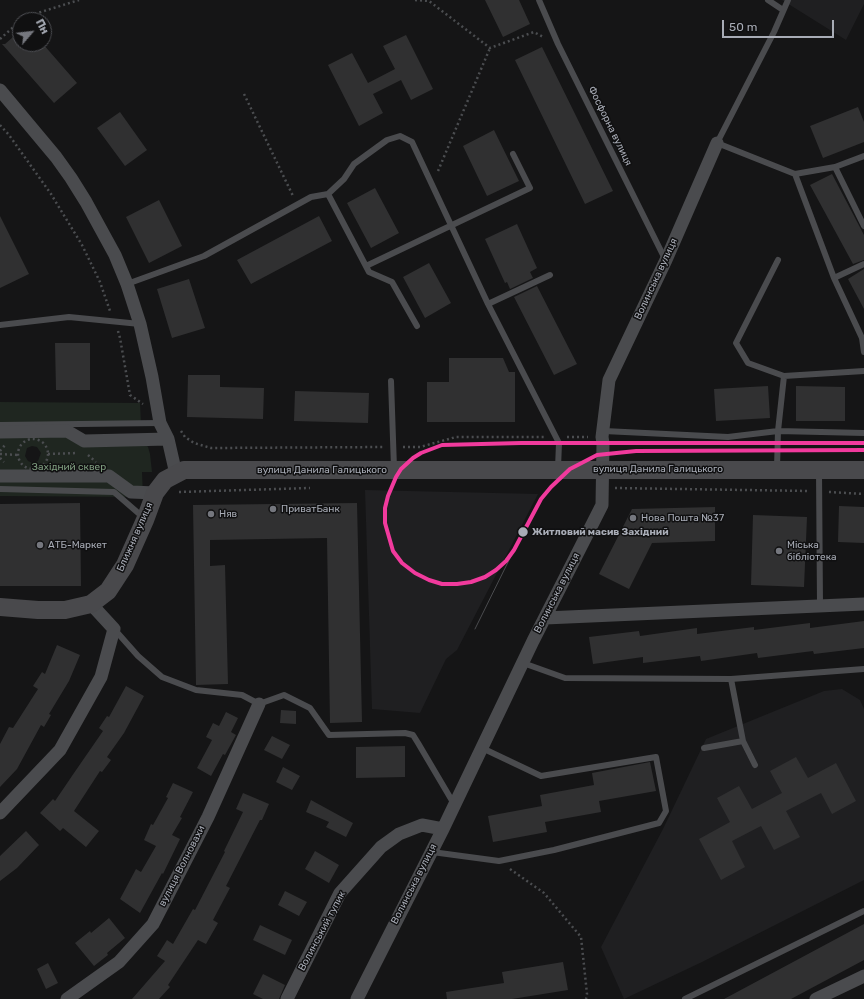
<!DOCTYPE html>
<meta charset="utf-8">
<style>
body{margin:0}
#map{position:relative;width:864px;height:999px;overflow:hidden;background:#151516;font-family:Rubik,sans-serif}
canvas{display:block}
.north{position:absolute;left:12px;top:12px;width:40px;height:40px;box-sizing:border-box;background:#101011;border:1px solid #4d4e53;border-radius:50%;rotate:62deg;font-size:11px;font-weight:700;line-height:16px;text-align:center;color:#a8acb6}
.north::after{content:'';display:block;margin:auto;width:14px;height:18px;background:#75777e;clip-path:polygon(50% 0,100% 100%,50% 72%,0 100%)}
.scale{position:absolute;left:722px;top:20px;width:112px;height:18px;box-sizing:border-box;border:2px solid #a8acb6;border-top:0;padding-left:5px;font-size:12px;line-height:14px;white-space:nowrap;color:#a8acb6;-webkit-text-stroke:3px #101011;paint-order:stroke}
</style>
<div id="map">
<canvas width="864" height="999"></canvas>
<div class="north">Пн</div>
<div class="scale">50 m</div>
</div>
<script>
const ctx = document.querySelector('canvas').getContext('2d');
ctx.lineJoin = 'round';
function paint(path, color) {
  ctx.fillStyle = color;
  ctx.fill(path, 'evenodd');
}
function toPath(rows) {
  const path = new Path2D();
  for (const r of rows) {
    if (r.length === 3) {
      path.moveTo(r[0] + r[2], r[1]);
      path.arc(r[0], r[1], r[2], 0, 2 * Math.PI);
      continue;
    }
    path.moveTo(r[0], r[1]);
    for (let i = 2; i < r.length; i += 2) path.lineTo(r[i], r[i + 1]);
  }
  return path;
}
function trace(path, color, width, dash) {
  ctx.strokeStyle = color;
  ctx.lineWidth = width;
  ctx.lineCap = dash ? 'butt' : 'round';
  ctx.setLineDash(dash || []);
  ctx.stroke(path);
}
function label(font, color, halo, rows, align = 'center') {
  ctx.font = font + ' Rubik,sans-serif';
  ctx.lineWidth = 3;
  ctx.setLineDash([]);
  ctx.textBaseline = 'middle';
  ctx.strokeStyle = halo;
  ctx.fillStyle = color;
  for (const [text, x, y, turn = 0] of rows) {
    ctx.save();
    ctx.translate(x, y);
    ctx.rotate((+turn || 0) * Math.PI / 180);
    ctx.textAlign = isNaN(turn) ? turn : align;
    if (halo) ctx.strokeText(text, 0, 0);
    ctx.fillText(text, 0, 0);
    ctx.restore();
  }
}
paint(toPath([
 [782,0,864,0,864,4,846,40],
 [365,490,538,494,457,650,446,659,420,713,372,709],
 [842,689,860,700,864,709,864,880,702,962,624,999,601,947,663,829,706,739,824,691]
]), '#1f1f21');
paint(toPath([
 [0,402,140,403,141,424,68,424,84,441,145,443,148,447,150,454,152,472,142,472,143,497,0,496],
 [32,446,37,447,41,453,38,461,33,463,28,461,25,456,27,448]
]), '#1f2620');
paint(toPath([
 [485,0,519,0,530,24,503,37],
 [20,31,20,44,43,44,77,83,54,103,2,44,5,44],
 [406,35,433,89,411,100,401,80,373,94,383,113,359,126,328,65,352,53,368,83,395,69,383,46],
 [542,47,613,191,585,204,515,60],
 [858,107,864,122,864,142,823,158,810,126],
 [120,112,147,150,125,166,97,128],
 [494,130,519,181,487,196,463,146],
 [832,174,864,235,864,260,853,264,810,185],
 [375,188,399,233,371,248,347,203],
 [159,200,182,246,149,263,126,217],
 [0,216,29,274,0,288],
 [319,216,332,241,251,284,237,260],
 [517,224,537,268,530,272,533,278,510,289,507,282,505,283,485,239],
 [429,263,451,303,425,318,403,277],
 [864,269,864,309,848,279],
 [189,279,205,328,172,338,157,289],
 [537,286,577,364,554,375,514,297],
 [55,343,90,343,90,390,56,390],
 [449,358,503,358,509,372,515,372,515,422,427,422,427,382,449,382],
 [188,375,220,375,220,387,264,388,263,419,187,417],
 [768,386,770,418,716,421,714,389],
 [796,386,845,387,845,421,796,421],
 [295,391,369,393,368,423,294,421],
 [80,503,81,586,0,586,0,504],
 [357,503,362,722,330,723,327,538,210,540,210,566,225,565,228,684,196,685,193,505],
 [839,506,864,507,864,543,838,542],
 [715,507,715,541,652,543,629,589,599,574,632,509],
 [753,515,807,517,804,587,751,585],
 [864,621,864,648,814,654,813,651,758,658,757,653,701,661,700,656,643,663,643,657,593,664,589,637,639,631,640,636,697,628,697,634,754,627,754,630,810,623,810,628],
 [57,645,80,655,69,681,49,714,51,715,44,727,41,725,17,769,0,787,0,744,9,727,13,728,38,689,33,686,42,672,45,674],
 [126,686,144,696,124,733,107,757,111,760,102,772,100,771,74,811,99,831,86,847,63,828,60,831,40,813,53,799,55,801,74,773,103,731,99,728,107,716,109,717],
 [281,710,296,711,296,724,280,723],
 [226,712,238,718,231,732,236,735,225,755,223,754,211,776,197,768,212,740,206,737,213,723,219,726],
 [272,736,290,745,282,759,264,750],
 [405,746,405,777,356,778,356,747],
 [796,757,808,778,836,763,856,801,832,814,821,793,786,811,800,837,774,850,761,826,732,841,745,867,721,880,699,839,730,822,717,798,739,786,752,809,782,793,770,771],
 [650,762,656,791,599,801,601,812,545,822,547,832,493,842,488,816,542,806,540,795,594,785,592,773],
 [283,767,300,776,292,790,276,782],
 [173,783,193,792,180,817,182,818,172,835,180,839,163,874,162,873,140,913,120,899,136,869,141,872,156,846,144,840,151,824,153,825,168,798,166,797],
 [243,793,269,804,262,820,260,820,226,886,230,888,213,920,218,923,206,944,198,940,168,985,170,987,159,999,132,999,165,961,157,956,167,940,173,944,193,909,195,910,225,852,224,851,243,812,236,809],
 [311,800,353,823,346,837,326,827,329,822,306,812],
 [26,831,39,845,17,868,0,881,0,856],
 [315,851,339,865,329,883,305,869],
 [285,891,307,902,299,916,278,905],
 [109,918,125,938,107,953,108,955,94,966,75,943,90,931,91,933],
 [864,924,864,960,791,999,724,999],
 [260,925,292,940,285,955,253,940],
 [563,962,568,990,512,999,447,999,446,992,504,983,502,972],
 [48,963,58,983,46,989,37,969],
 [263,974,285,985,279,999,263,999,253,994]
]), '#303031');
trace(toPath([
 [415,0,429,1,490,48,534,32,543,37],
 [21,20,25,17,79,0],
 [0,39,20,21],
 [244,94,293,196],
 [0,125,9,135,51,194,82,245,100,282,110,311],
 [438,171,490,48],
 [118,331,120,338,130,395,143,404],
 [181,431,185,437,194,443,211,448,384,447],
 [567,437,588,437],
 [33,454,15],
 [403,447,420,447,456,437,544,437],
 [0,451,5,445],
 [0,454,18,455],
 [48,454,77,453],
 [88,455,96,462],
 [0,458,4,462],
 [615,488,810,491],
 [179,492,310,488],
 [829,492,864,494],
 [510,869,544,893,581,937,587,994,586,999]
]), '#4b4d50', 2.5, [2, 3]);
trace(toPath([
 [539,0,558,44,665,259],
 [768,0,783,10],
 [788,0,774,32,717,143,795,174],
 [864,156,835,167,864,226],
 [328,194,369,272,392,282,417,326],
 [778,260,736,343,748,363,784,376,864,371],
 [864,264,834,278,862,338,864,352],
 [366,266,530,188,513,154],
 [834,278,795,174,835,167],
 [127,284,204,256,311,197,328,194,344,179,354,164,387,140,400,136,412,142,488,304,559,443,558,468],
 [488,304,550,275],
 [0,325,69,317,140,324],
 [391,381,394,468],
 [0,425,160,423],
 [604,431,728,437,778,431,864,433],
 [777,468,778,431,784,376],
 [819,471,820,605],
 [0,489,114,492,144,518],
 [115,630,138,656,162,677,196,690,242,695,259,704,284,695,310,708,329,735,405,733,413,735,418,743,454,804],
 [523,663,565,678,731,679,864,669],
 [731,679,743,741,755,765],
 [704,748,743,741],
 [432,852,499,861,554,850,659,823,666,811,656,757,541,776,482,748],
 [685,999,864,911]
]), '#4a4b4e', 6);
trace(toPath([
 [0,90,56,157,71,178,86,202,115,255,127,284,140,324,152,377,160,423,168,439,176,474],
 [0,432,67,431,84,441,168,439],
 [0,476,109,476,131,492,155,493],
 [545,618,864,604],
 [0,813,60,750,101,677,114,629,91,604],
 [67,999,119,962,153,924,208,817,259,704],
 [287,999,340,893,381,847,399,834,422,825,443,829],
 [357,999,443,829,533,641,602,505,603,443,602,437,609,380,666,260,717,143],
 [816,999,864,976]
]), '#4a4b4e', 13);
trace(toPath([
 [0,607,38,610,65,610,91,604,108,591,125,565,145,520,155,493,165,480,184,470,864,470]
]), '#49494c', 18);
trace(toPath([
 [475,629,514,550]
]), '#4b4c4f', 1);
trace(toPath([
 [864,443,521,443,442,445,421,453,413,458,401,469,396,477,388,496,385,508,385,523,393,551,402,563,415,573,429,580,442,584,457,584,471,582,485,577,496,570,506,561,514,550,541,499,551,487,570,469,597,455,636,451,864,450]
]), '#f13a9d', 4);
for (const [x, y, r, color] of [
 [273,509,4,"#75777e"],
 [211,514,4,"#75777e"],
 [633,518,4,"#75777e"],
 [523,532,5.5,"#a8acb6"],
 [40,545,4,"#75777e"],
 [779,551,4,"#75777e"]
]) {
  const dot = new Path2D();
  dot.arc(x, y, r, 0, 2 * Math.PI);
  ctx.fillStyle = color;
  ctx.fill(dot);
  trace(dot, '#101011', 1.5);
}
label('10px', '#a8acb6', '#101011', [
 ["Фосфорна вулиця",610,126,64],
 ["Волинська вулиця",656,279,-65],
 ["вулиця Данила Галицького",658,469],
 ["вулиця Данила Галицького",322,470],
 ["Ближня вулиця",135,537,-66],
 ["Волинська вулиця",557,593,-63],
 ["вулиця Волновахи",182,866,-63],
 ["Волинська вулиця",414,884,-63],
 ["Волинський тупик",322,931,-62]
]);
label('10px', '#809f81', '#101011', [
 ["Західний сквер",69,467]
]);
label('10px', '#a8acb6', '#101011', [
 ["ПриватБанк",281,509],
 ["Няв",219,514],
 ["Нова Пошта №37",641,518],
 ["АТБ-Маркет",48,545],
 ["Міська",787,545],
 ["бібліотека",787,557]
], 'left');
label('bold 10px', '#a8acb6', '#101011', [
 ["Житловий масив Західний",532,532]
], 'left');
</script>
